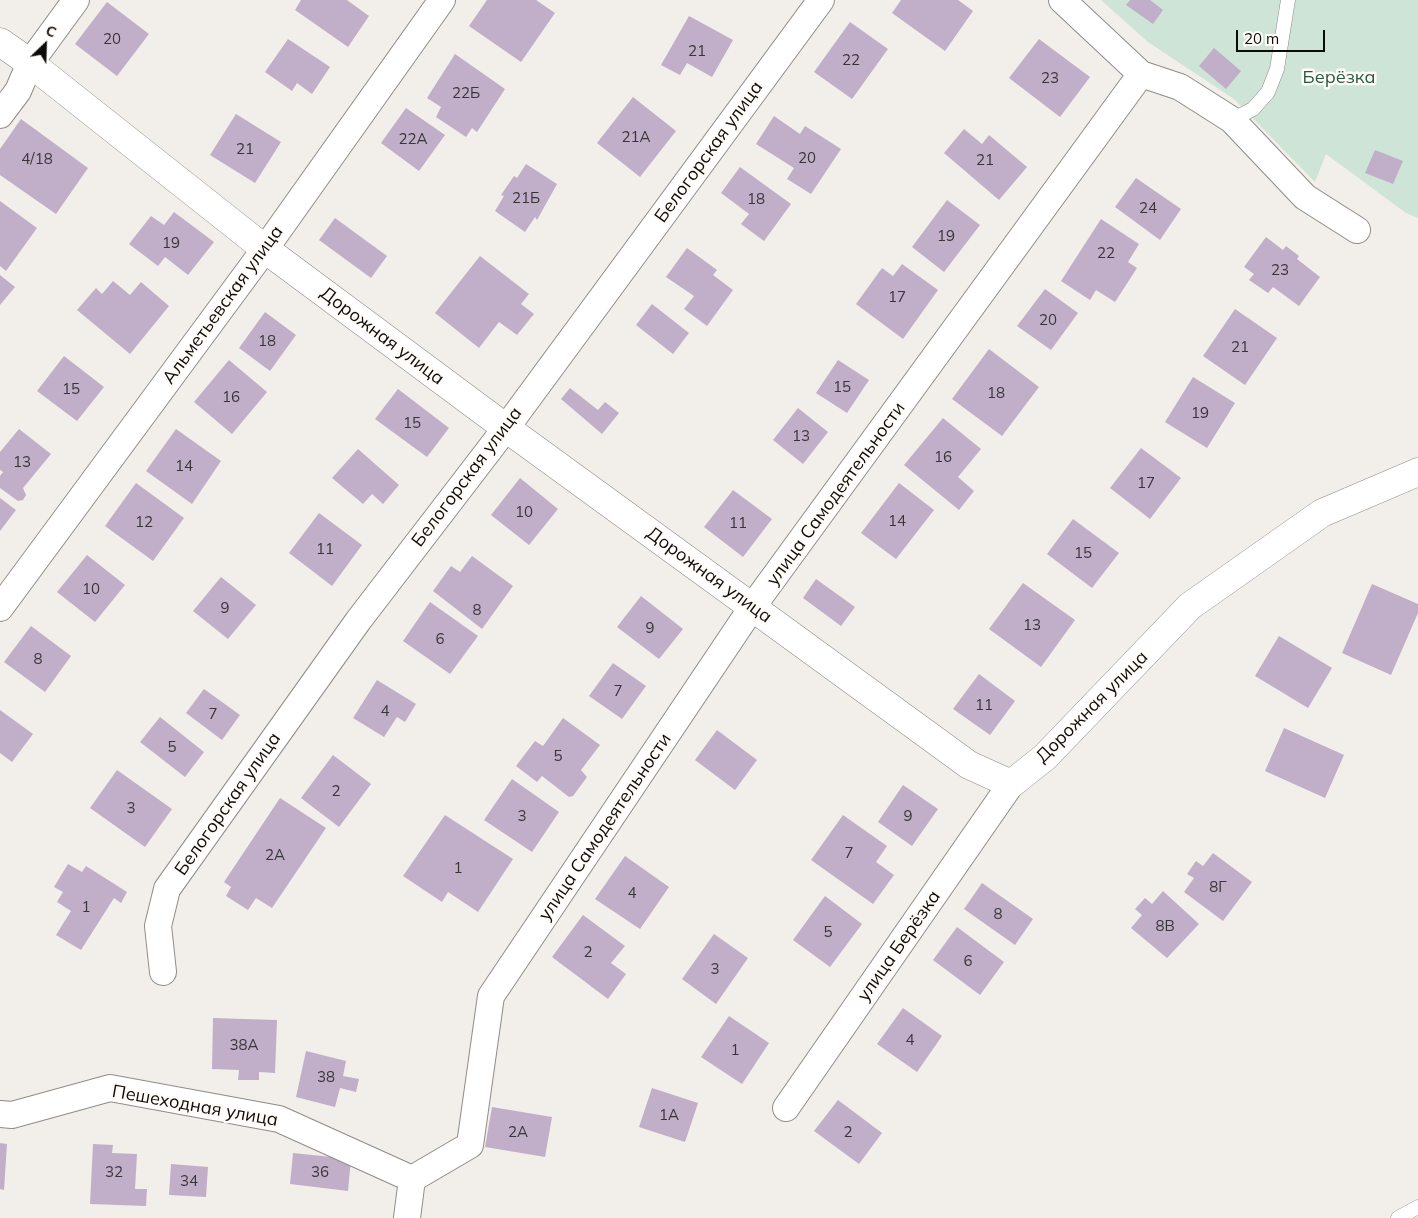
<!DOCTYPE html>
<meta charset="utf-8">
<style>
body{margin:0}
#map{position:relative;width:1418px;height:1218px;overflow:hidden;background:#f2eee9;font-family:Mulish,sans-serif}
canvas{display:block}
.north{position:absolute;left:20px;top:20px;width:50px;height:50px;-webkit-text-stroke:4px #fffcf8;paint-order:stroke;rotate:24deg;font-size:14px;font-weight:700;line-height:20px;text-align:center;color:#0c0b0a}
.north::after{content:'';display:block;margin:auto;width:18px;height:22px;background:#0c0b0a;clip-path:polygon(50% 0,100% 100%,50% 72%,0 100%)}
.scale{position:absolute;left:1236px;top:30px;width:89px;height:22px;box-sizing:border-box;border:2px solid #0c0b0a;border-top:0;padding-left:6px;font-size:15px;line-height:18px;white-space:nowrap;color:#0c0b0a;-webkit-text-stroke:4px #fffcf8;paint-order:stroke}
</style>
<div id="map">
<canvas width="1418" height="1218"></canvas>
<div class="north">С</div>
<div class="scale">20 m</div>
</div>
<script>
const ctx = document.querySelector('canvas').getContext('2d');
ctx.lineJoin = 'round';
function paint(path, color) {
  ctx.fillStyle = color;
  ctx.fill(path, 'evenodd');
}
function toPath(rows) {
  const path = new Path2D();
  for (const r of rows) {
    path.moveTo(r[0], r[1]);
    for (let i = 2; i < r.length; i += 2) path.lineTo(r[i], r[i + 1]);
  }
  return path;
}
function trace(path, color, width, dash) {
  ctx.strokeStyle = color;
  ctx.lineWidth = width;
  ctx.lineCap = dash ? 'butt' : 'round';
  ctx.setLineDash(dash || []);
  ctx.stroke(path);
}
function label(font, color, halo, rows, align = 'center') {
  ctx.font = font + ' Mulish,sans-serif';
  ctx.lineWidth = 5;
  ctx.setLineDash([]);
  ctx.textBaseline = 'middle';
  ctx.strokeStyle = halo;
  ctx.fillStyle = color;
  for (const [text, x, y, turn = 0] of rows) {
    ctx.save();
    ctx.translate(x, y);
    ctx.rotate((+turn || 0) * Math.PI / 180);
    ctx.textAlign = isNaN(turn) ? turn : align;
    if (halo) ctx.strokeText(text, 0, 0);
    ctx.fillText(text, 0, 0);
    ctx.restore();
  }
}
paint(toPath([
 [1101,0,1418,0,1418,218,1406,213,1326,154,1315,182,1234,99,1148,42]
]), '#cee4d6');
paint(toPath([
 [301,0,347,0,369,16,348,47,295,10],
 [487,0,536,0,555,13,521,62,469,26],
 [901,0,958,0,973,11,945,51,892,13],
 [1130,0,1150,0,1163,10,1153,24,1126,5],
 [107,2,149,34,117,76,75,44],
 [689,16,733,40,712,77,687,63,680,75,661,65],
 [850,22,888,49,852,99,814,72],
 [288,39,330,67,312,94,297,83,292,91,265,72],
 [1039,39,1090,77,1060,117,1009,78],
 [1214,48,1241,71,1226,89,1199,66],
 [455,54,505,89,477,132,472,128,466,137,436,117,441,107,427,98],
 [633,97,676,131,640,177,597,143],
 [406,108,445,135,419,171,381,143],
 [236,114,281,142,255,183,210,155],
 [774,116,800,134,805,126,841,149,811,194,787,179,794,168,756,144],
 [21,119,88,168,56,214,0,175,0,149],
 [964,129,982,144,989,135,1027,167,999,200,944,153],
 [1375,150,1403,161,1393,184,1365,173],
 [526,164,557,184,537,220,535,217,525,232,495,211,504,196,501,195,514,176,517,178],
 [740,167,791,204,764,241,741,224,749,214,721,193],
 [1136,178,1181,209,1160,240,1115,207],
 [947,200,980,225,944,272,912,247],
 [0,201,37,228,6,271,0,266],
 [174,212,214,242,188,275,165,257,158,266,129,244,151,216,164,225],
 [335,218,387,256,371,278,319,240],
 [1101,219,1139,244,1128,262,1137,268,1115,302,1096,290,1090,300,1061,281],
 [1266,237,1283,250,1286,246,1299,256,1297,259,1320,277,1299,306,1273,287,1268,293,1249,280,1254,274,1244,267],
 [687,248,717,270,713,275,733,290,707,326,684,309,694,296,666,277],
 [480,256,529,294,521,304,534,314,517,335,499,322,479,348,435,313],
 [902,264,938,290,903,339,856,304,882,268,893,276],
 [0,275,15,287,0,305],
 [113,281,130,295,141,282,169,306,130,354,77,310,96,288,102,294],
 [1045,289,1078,313,1051,350,1017,326],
 [652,304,689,333,673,354,636,325],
 [1235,309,1277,338,1245,385,1203,356],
 [265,312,296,335,270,371,239,348],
 [989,349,1039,387,1002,436,952,399],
 [64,356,104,387,77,421,37,391],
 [229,360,267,392,232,434,194,402],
 [838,360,869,380,847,413,816,393],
 [1193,377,1235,403,1207,448,1165,422],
 [570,388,598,410,605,402,619,413,602,434,561,399],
 [398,389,449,428,427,457,375,419],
 [798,408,828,432,803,464,773,440],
 [943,418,981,449,958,477,974,491,959,510,904,465],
 [19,429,51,454,23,488,26,495,23,500,18,501,0,488,0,476,3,472,0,470,0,452],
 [176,429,221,461,192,504,146,471],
 [1141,448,1181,478,1150,519,1110,488],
 [358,449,399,485,383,504,372,494,363,504,332,478],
 [520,478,558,509,529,545,491,515],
 [136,483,184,518,153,561,105,526],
 [899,483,934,510,896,559,861,533],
 [733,490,772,519,743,557,704,527],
 [0,498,16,510,0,531],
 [319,513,362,545,332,586,289,553],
 [1073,519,1119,553,1092,588,1047,554],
 [87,555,125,585,95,622,57,592],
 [472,556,513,586,482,629,433,591,451,566,460,572],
 [221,577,256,605,228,639,193,611],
 [816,579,855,607,841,626,803,598],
 [1023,583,1075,620,1041,667,989,629],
 [1372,584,1418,604,1418,613,1391,675,1342,653],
 [641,596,683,629,659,659,617,627],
 [430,602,478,636,450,674,403,641],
 [31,626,71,656,45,692,4,662],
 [1279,636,1332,668,1308,708,1255,676],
 [613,663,646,686,622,719,589,696],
 [979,674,1015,701,990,735,953,709],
 [377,680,416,704,405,722,397,717,384,737,353,718],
 [204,689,240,715,222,740,186,713],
 [0,710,33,734,12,762,0,753],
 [160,717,204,752,185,777,140,742],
 [563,718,600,745,581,770,587,777,573,796,569,797,542,776,537,782,516,766,535,741,543,746],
 [1284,728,1344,755,1325,798,1265,771],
 [717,730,757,760,735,790,695,760],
 [333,755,371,784,339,827,301,798],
 [117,770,172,809,145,847,90,808],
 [512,779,559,812,532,852,484,820],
 [903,785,938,809,912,846,878,822],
 [280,798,326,828,272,908,256,898,248,910,226,896,231,887,224,882],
 [445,815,513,859,478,912,448,892,442,902,403,876],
 [843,815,887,846,876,862,894,875,873,904,811,860],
 [1213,853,1252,882,1223,921,1184,892,1194,878,1187,874,1196,861,1203,866],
 [625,856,669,887,640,929,595,899],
 [68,864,82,872,86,866,127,892,121,903,114,898,81,950,56,935,71,911,57,902,63,892,54,887],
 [982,883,1033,919,1015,945,964,909],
 [1163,891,1199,924,1167,958,1131,928,1142,915,1135,909,1145,898,1152,904],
 [825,896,862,924,830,967,793,940],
 [583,915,625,946,611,963,626,974,608,999,552,957],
 [957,927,1004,962,980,995,933,960],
 [714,934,748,958,716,1004,682,979],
 [903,1008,942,1036,917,1072,877,1044],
 [729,1016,769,1043,742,1084,701,1057],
 [213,1018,277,1020,275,1073,259,1072,259,1080,238,1080,239,1070,212,1069],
 [306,1051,346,1061,343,1076,359,1079,356,1092,340,1088,335,1107,296,1097],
 [652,1088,698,1103,685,1142,639,1127],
 [838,1100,882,1133,859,1164,814,1131],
 [492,1107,552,1117,545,1157,485,1147],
 [0,1143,7,1144,4,1190,0,1189],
 [93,1144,113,1145,112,1153,137,1154,135,1189,147,1189,146,1206,90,1204],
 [293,1153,351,1159,348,1191,290,1184],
 [171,1164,208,1167,206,1197,169,1195]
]), '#c1afc9');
const lane = toPath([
 [1232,120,1253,109,1268,92,1277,69,1288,0],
 [1398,1218,1418,1207]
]);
const street = toPath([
 [1062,0,1141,74,1180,87,1232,120,1305,197,1357,230],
 [0,115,18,91,30,63,76,0],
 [0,608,265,249,442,0],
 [163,972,158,926,167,889,358,621,506,428,821,0],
 [786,1108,1011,784],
 [0,1114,12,1115,110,1088,279,1119,412,1179],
 [407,1218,412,1179,470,1145,491,996,753,606,1141,74]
]);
const secondary = toPath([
 [0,42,30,63,265,249,506,428,969,765,1011,784,1045,757,1190,606,1322,513,1418,472]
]);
trace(lane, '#908c88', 15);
trace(street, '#908c88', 28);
trace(secondary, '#908c88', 29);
trace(lane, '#fff', 14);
trace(street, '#fff', 26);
trace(secondary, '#fff', 28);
label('15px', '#39343a', null, [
 ["20",112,39],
 ["21",697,51],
 ["22",851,60],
 ["23",1050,78],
 ["22Б",466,93],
 ["21А",636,137],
 ["22А",413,139],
 ["21",245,149],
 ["20",807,158],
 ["4/18",37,159],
 ["21",985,160],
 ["21Б",526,198],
 ["18",756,199],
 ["24",1148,208],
 ["19",946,236],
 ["19",171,243],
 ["22",1106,253],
 ["23",1280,270],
 ["17",897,297],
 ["20",1048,320],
 ["18",267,341],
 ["21",1240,347],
 ["15",842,387],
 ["15",71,389],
 ["18",996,393],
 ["16",231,397],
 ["19",1200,413],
 ["15",412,423],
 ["13",801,436],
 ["16",943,457],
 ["13",22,462],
 ["14",184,466],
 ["17",1146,483],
 ["10",524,512],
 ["14",897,521],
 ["12",144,522],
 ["11",738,523],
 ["11",325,549],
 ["15",1083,553],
 ["10",91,589],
 ["9",225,608],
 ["8",477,610],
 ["13",1032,625],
 ["9",650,628],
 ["6",440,639],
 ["8",38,659],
 ["7",618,691],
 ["11",984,705],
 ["4",385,711],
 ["7",213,714],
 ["5",172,747],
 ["5",558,756],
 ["2",336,791],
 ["3",131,808],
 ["3",522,816],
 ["9",908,816],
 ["7",849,853],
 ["2А",275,855],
 ["1",458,868],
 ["8Г",1218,887],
 ["4",632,893],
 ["1",86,907],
 ["8",998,914],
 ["8В",1165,926],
 ["5",828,932],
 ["2",588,952],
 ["6",968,961],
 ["3",715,969],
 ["4",910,1040],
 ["38А",244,1045],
 ["1",735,1050],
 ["38",326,1077],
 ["1А",669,1115],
 ["2А",518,1132],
 ["2",848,1132],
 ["32",114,1172],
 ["36",320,1172],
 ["34",189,1181]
]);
label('18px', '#285a40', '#fffcf8', [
 ["Берёзка",1339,78]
]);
label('18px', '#0c0b0a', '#fffcf8', [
 ["Белогорская улица",709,152,-54],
 ["Альметьевская улица",223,305,-54],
 ["Дорожная улица",382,336,37],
 ["Белогорская улица",467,477,-53],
 ["улица Самодеятельности",836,494,-54],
 ["Дорожная улица",709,575,36],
 ["Дорожная улица",1092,707,-45],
 ["Белогорская улица",228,804,-55],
 ["улица Самодеятельности",605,827,-56],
 ["улица Берёзка",899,946,-55],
 ["Пешеходная улица",195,1106,10]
]);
</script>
